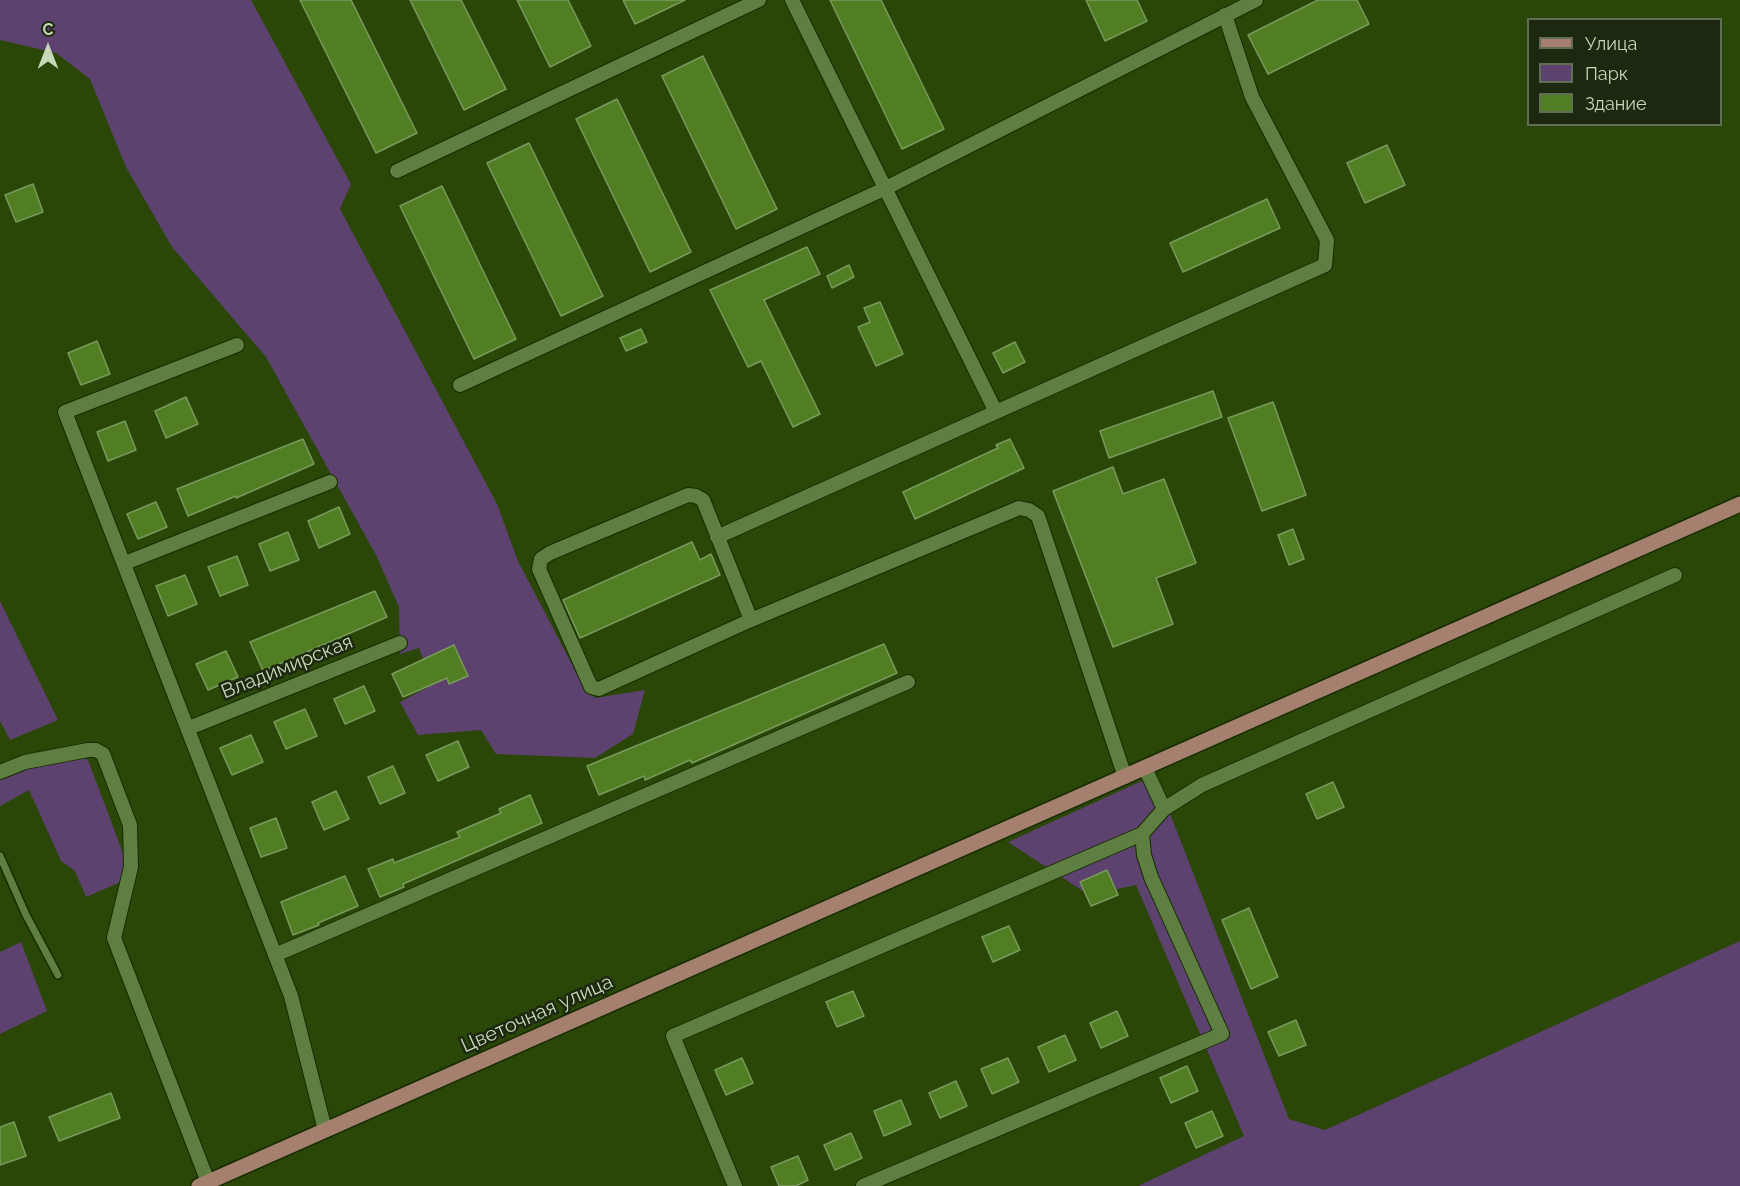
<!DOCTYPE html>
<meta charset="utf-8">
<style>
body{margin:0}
#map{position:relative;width:1740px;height:1186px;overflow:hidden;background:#2a4707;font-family:Raleway,sans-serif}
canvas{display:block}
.legend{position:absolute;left:1527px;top:18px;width:195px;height:108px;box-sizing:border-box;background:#1c2910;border:2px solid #606f53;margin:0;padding:8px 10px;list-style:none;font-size:18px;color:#c6d8b8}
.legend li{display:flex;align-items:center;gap:12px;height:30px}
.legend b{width:30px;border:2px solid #606f53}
.north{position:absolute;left:18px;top:18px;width:60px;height:60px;-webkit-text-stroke:4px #1c2910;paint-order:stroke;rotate:0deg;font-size:16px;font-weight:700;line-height:24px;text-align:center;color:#c6d8b8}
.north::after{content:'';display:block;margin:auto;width:21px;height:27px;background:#c6d8b8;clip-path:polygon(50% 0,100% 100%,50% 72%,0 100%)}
</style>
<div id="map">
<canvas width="1740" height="1186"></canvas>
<ul class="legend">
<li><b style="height:8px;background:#a5806e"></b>Улица</li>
<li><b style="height:16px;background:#5d416e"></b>Парк</li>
<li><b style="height:16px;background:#517e22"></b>Здание</li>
</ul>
<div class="north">С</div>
</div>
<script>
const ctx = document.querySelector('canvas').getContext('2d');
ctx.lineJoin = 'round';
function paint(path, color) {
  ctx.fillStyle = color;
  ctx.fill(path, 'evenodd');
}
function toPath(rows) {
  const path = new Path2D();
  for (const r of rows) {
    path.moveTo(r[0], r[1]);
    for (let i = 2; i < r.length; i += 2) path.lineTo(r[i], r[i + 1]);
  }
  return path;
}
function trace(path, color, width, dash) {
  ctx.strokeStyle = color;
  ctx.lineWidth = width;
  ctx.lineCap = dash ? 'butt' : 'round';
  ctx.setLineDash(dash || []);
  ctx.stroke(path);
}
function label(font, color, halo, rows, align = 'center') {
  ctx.font = font + ' Raleway,sans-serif';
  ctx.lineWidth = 5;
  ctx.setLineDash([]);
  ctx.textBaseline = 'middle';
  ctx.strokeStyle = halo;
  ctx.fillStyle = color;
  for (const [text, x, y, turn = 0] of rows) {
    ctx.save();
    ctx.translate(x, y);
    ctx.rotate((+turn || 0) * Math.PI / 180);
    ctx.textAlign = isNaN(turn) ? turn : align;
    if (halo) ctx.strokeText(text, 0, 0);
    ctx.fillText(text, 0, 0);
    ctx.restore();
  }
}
paint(toPath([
 [0,0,251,0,351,184,340,209,497,504,518,561,579,678,595,698,645,690,633,734,595,758,496,754,481,730,418,735,400,702,432,685,419,648,400,654,399,607,376,555,266,357,172,247,126,167,90,79,56,53,0,40],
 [0,601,58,720,10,740,0,721],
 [70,752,88,760,132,877,86,897,75,871,61,861,29,790,0,806,0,774],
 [1155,775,1289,1119,1325,1130,1740,941,1740,1186,1138,1186,1244,1136,1136,885,1089,895,1008,842],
 [21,942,47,1011,0,1034,0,952]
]), '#5d416e');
const building = toPath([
 [300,0,351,0,417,133,376,153,300,0],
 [410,0,461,0,506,89,464,110,410,0],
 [517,0,568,0,591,46,550,67,517,0],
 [623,0,685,0,635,24,623,0],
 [830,0,881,0,944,129,902,149,830,0],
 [1086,0,1137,0,1147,21,1105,41,1086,0],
 [1318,0,1357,0,1369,24,1268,74,1248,35,1318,0],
 [703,56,777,209,736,229,662,76,703,56],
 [617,99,691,252,650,272,576,119,617,99],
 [529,143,603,296,561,316,487,163,529,143],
 [1387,145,1405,185,1365,203,1347,163,1387,145],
 [33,184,43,212,16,222,5,195,33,184],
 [442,186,516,339,474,359,400,206,442,186],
 [1267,199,1280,228,1183,272,1170,243,1267,199],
 [807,247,820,274,764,300,820,414,793,427,761,361,748,367,710,290,807,247],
 [849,265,854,277,832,288,827,276,849,265],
 [880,302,903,354,876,366,858,327,870,322,864,308,880,302],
 [641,329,647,342,626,351,620,338,641,329],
 [97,341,110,374,81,385,68,353,97,341],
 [1015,342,1025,362,1003,373,993,353,1015,342],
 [1213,391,1222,417,1109,458,1100,431,1213,391],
 [186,397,198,424,166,438,155,411,186,397],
 [1273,402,1306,495,1262,511,1228,418,1273,402],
 [125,421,136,450,108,461,97,432,125,421],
 [303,439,314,464,236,498,236,496,188,516,177,489,303,439],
 [1010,439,1024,468,915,519,903,492,998,448,996,445,1010,439],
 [1113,467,1123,494,1164,479,1196,563,1156,578,1173,624,1113,647,1053,491,1113,467],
 [156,502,167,527,138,539,127,514,156,502],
 [339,507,350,534,319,548,308,521,339,507],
 [1293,529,1304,559,1289,565,1278,535,1293,529],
 [288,532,299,560,270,571,259,544,288,532],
 [692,542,700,560,711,554,720,575,580,638,563,600,692,542],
 [237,556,248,585,220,596,208,567,237,556],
 [185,575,197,604,168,616,156,586,185,575],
 [375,591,387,617,263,671,250,642,375,591],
 [884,644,897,673,692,763,690,760,645,780,644,776,599,795,587,766,884,644],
 [454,645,468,676,449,684,447,678,403,697,392,674,454,645],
 [226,651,238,677,208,690,196,664,226,651],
 [364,686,375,711,345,724,334,699,364,686],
 [305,709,317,736,286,749,274,722,305,709],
 [251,735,263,762,232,775,220,748,251,735],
 [458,741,469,767,438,781,426,755,458,741],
 [393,766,405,793,380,804,368,777,393,766],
 [1333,782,1344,807,1317,819,1306,794,1333,782],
 [336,791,349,819,324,830,312,802,336,791],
 [530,795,542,823,403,884,404,887,380,897,368,869,393,859,394,863,460,837,457,832,501,813,499,809,530,795],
 [276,818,287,848,261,857,250,828,276,818],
 [1107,870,1118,895,1091,906,1080,882,1107,870],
 [345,876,358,906,318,923,319,925,293,935,281,902,345,876],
 [1249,908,1278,977,1251,989,1222,920,1249,908],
 [1009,926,1020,950,993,962,982,937,1009,926],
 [853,991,864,1016,837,1027,826,1002,853,991],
 [1117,1011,1128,1036,1101,1048,1090,1023,1117,1011],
 [1296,1020,1306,1045,1279,1056,1268,1032,1296,1020],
 [1065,1035,1076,1060,1049,1072,1038,1047,1065,1035],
 [742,1058,753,1083,726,1095,715,1070,742,1058],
 [1008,1058,1019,1082,992,1094,981,1069,1008,1058],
 [1187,1066,1198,1091,1171,1103,1160,1078,1187,1066],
 [956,1081,967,1106,940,1118,929,1093,956,1081],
 [111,1093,120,1118,59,1141,49,1117,111,1093],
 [901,1100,911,1124,884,1136,874,1111,901,1100],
 [1212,1111,1223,1136,1196,1148,1185,1123,1212,1111],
 [14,1122,26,1156,0,1165,0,1127,14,1122],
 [851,1133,862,1158,835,1170,824,1145,851,1133],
 [798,1156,808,1180,796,1186,779,1186,771,1167,798,1156]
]);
paint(building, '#517e22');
trace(building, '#789a5d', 1.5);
const lane = toPath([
 [0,856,26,915,58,975]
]);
const street = toPath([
 [792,0,996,412,1325,265,1327,240,1252,97,1225,15],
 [397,171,759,0],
 [237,345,65,412,291,996,325,1130],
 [460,385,884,189,1256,0],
 [717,537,996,412],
 [125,563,330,482],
 [751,620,703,500,696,496,688,495,550,553,541,559,539,569,591,687,599,689,751,620,1019,508,1029,510,1038,516,1125,777],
 [189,728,400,643],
 [1145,768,1164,809],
 [0,772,25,762,88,750,96,750,103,754,130,825,131,867,114,938,208,1182],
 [275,955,908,682],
 [735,1186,673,1036,1142,834,1164,809,1202,785,1675,575],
 [863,1186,1222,1034,1151,877,1144,855,1142,834]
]);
const primary = toPath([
 [199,1186,1740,504]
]);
trace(lane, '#162c00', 10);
trace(street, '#162c00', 16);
trace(primary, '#162c00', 18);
trace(lane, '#5e7e42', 7);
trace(street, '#5e7e42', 14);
trace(primary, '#a5806e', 15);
label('20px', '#c6d8b8', '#1c2910', [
 ["Владимирская",287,667,-22],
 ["Цветочная улица",537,1014,-24]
]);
</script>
